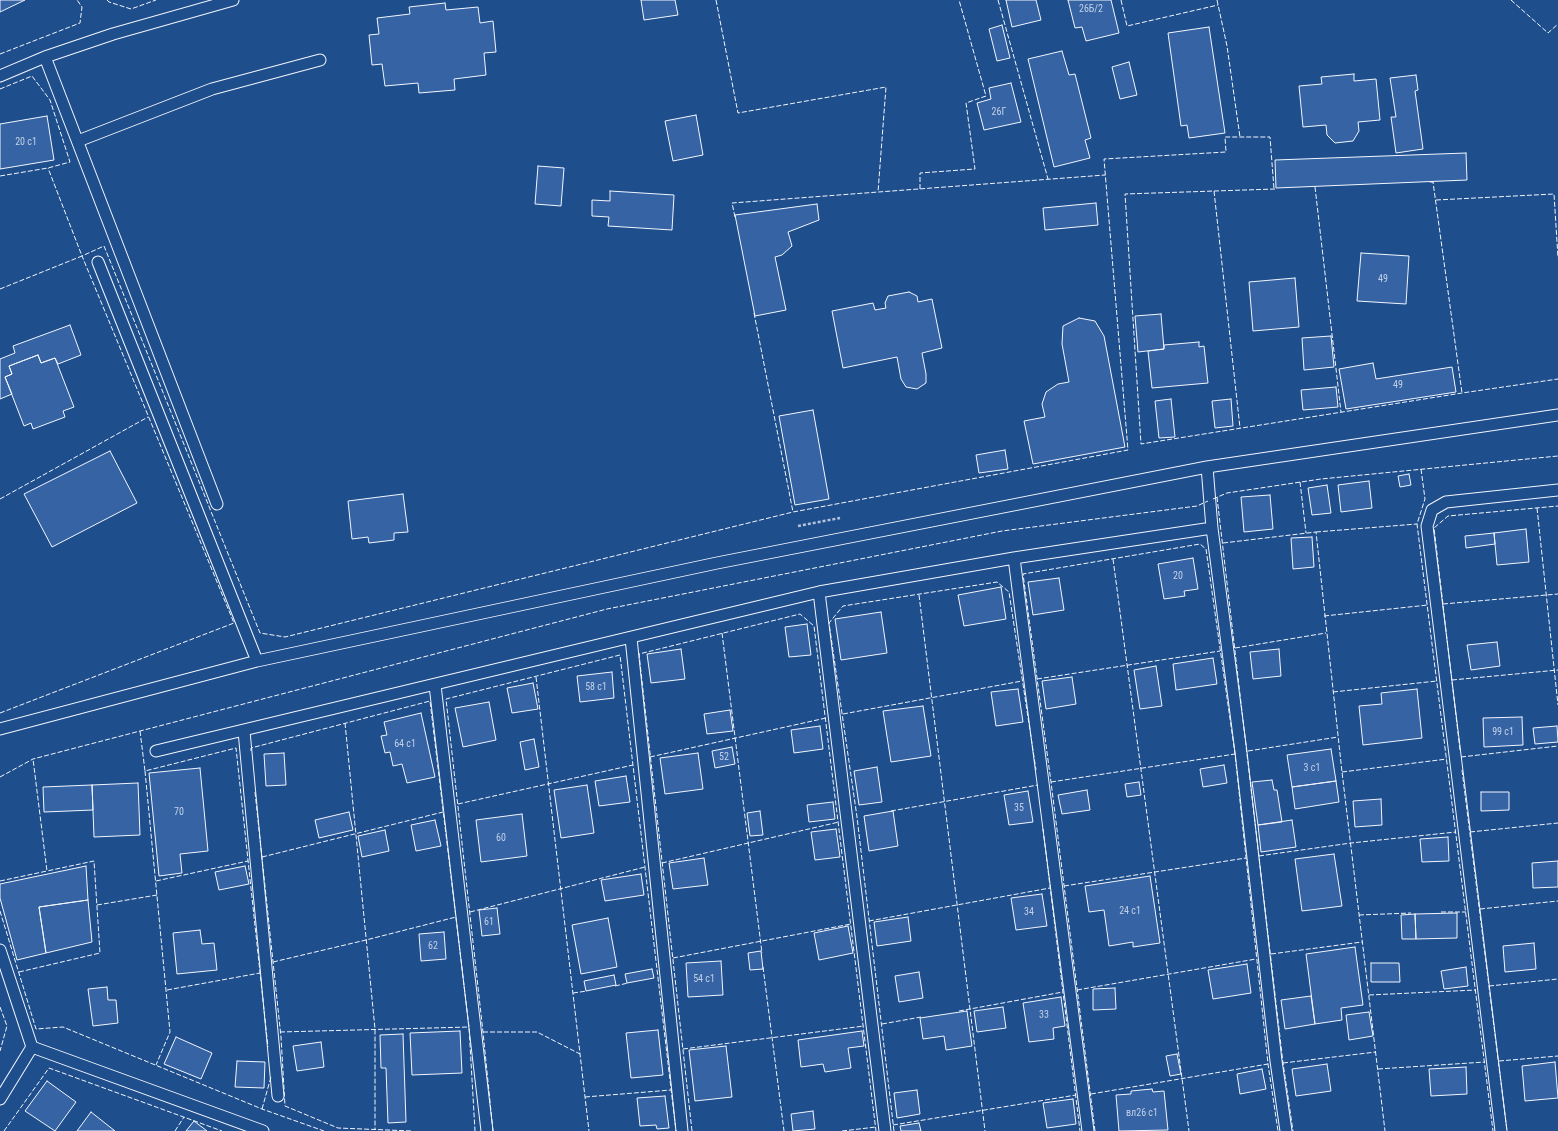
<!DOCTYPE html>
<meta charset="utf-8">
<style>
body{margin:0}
canvas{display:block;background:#1f4e8c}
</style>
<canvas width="1558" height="1131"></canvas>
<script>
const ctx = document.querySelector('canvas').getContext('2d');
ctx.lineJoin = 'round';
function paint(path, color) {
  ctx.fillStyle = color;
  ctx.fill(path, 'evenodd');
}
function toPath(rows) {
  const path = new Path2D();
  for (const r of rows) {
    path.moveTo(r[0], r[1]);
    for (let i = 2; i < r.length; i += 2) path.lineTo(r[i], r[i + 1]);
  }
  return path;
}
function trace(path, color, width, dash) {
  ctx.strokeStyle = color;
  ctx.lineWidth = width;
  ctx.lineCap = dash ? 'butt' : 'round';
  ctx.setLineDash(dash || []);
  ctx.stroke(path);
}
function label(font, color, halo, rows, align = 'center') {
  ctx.font = font + ' "Roboto Condensed",sans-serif';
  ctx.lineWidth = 3;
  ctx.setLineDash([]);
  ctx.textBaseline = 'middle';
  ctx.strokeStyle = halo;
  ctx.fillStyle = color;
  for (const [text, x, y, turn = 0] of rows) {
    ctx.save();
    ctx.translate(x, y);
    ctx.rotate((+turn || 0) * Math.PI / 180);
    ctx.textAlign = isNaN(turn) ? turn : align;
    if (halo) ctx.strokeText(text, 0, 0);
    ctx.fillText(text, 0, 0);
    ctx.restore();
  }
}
const building = toPath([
 [0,0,25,0,0,12,0,0],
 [641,0,675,0,678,15,644,20,641,0],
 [1006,0,1036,0,1041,20,1012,27,1006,0],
 [1068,0,1111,0,1119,33,1086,41,1082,27,1075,28,1068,0],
 [445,3,446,10,478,7,480,23,493,21,496,52,484,53,486,75,454,79,455,90,419,93,418,83,385,86,382,64,372,65,369,35,379,34,377,18,410,14,409,7,445,3],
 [1002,25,1010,58,997,61,989,29,1002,25],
 [1209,27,1225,133,1189,138,1187,125,1181,126,1168,33,1209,27],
 [1062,51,1069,75,1075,74,1091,138,1085,140,1090,158,1054,167,1028,59,1062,51],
 [1129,62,1137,95,1120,99,1112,67,1129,62],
 [1354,74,1354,81,1376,79,1380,120,1358,122,1359,131,1353,141,1335,143,1327,135,1326,125,1303,127,1299,86,1322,84,1321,77,1354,74],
 [1416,75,1418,90,1415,91,1423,149,1396,153,1391,117,1396,117,1390,78,1416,75],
 [1011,83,1021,122,984,130,977,103,991,99,989,88,1011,83],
 [696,115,703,155,673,161,665,121,696,115],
 [47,116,54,160,0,169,0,124,47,116],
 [1466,153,1467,180,1276,188,1275,160,1466,153],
 [538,166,564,168,561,206,535,204,538,166],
 [610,191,674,195,672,230,608,226,609,217,592,216,592,200,610,201,610,191],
 [1096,203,1098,225,1045,230,1043,208,1096,203],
 [817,204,819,220,788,232,792,246,782,255,775,257,786,310,755,316,735,215,817,204],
 [1361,253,1409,256,1406,304,1357,301,1361,253],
 [1295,278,1299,327,1253,331,1249,282,1295,278],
 [909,292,917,296,918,302,932,299,942,348,922,353,926,374,926,383,917,389,906,387,901,379,897,357,843,368,832,311,873,303,875,310,886,308,885,303,888,296,909,292],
 [1161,314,1164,349,1138,352,1135,316,1161,314],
 [1079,318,1095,321,1104,336,1125,447,1033,464,1024,421,1045,417,1042,404,1046,392,1058,384,1069,382,1062,344,1063,326,1079,318],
 [70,325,81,355,58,364,55,358,41,363,38,355,9,366,12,374,5,377,12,394,0,399,0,359,15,353,13,346,70,325],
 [1331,336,1334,367,1304,370,1302,338,1331,336],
 [1199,342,1199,347,1204,346,1208,383,1152,388,1148,351,1164,349,1164,345,1199,342],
 [38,355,41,363,55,358,74,407,63,411,65,417,33,429,31,423,24,426,5,377,12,374,9,366,38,355],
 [1373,363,1376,379,1452,367,1456,392,1346,409,1339,369,1373,363],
 [1336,387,1338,407,1303,410,1301,390,1336,387],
 [1171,399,1175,437,1159,438,1155,401,1171,399],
 [1231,399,1233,426,1215,428,1212,401,1231,399],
 [813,410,829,499,795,505,779,416,813,410],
 [1005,450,1008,469,979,473,976,455,1005,450],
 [110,451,137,503,52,547,24,494,110,451],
 [1409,474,1411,485,1400,487,1398,476,1409,474],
 [1369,481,1372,508,1341,512,1338,485,1369,481],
 [1327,485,1331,513,1312,515,1308,488,1327,485],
 [403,494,408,532,394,533,394,540,369,543,368,537,352,539,348,501,403,494],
 [1270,495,1273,529,1244,532,1241,497,1270,495],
 [1526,529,1529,562,1497,565,1494,533,1526,529],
 [1494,533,1495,544,1466,548,1465,536,1494,533],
 [1312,537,1314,567,1293,569,1291,538,1312,537],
 [1193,558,1198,589,1184,591,1185,596,1164,599,1158,564,1193,558],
 [1059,578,1064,610,1033,615,1028,582,1059,578],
 [1001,587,1006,619,964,626,958,595,1001,587],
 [881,612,887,653,841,660,835,619,881,612],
 [807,624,811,655,789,657,785,627,807,624],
 [1497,642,1500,666,1471,670,1467,645,1497,642],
 [681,649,685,679,651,683,647,654,681,649],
 [1279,649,1281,676,1253,679,1250,652,1279,649],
 [1213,658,1217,684,1176,690,1173,664,1213,658],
 [1156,666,1162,706,1140,709,1134,670,1156,666],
 [612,672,614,698,580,702,577,676,612,672],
 [1072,677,1076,704,1046,709,1042,681,1072,677],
 [533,683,538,709,512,713,507,688,533,683],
 [1018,689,1023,722,996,726,991,692,1018,689],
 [1417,689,1422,738,1363,745,1359,706,1382,704,1381,693,1417,689],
 [489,702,496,740,463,747,455,708,489,702],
 [923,706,931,756,891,762,883,711,923,706],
 [730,710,733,731,707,734,704,714,730,710],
 [421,713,435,777,407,783,402,764,393,766,390,752,385,753,381,736,387,735,384,722,421,713],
 [1522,717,1523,745,1484,747,1483,718,1522,717],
 [820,726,823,749,794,753,791,730,820,726],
 [1557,726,1558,742,1535,744,1533,728,1557,726],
 [534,739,539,767,525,770,520,742,534,739],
 [732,747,735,764,715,768,712,751,732,747],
 [1331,749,1336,781,1292,787,1287,755,1331,749],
 [284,753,286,785,266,786,264,754,284,753],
 [698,753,703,789,665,794,660,758,698,753],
 [1224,765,1227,783,1203,787,1200,769,1224,765],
 [877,767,882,802,859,805,854,771,877,767],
 [200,768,208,851,180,854,182,873,159,876,149,773,200,768],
 [626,776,630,802,599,806,595,781,626,776],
 [1272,780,1274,790,1277,790,1282,822,1258,825,1252,782,1272,780],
 [1336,781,1339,802,1295,809,1292,787,1336,781],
 [1139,782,1141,795,1127,797,1125,784,1139,782],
 [138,783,140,835,94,837,92,785,138,783],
 [92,785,93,810,44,812,43,787,92,785],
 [587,785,594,833,561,838,554,790,587,785],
 [1087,790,1090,810,1062,814,1058,795,1087,790],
 [1028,791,1033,822,1009,825,1004,795,1028,791],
 [1481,792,1509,792,1509,810,1481,811,1481,792],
 [1381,799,1382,825,1355,827,1353,801,1381,799],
 [833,802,835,819,809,822,807,805,833,802],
 [760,811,763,835,750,836,747,813,760,811],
 [893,811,898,846,869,851,864,816,893,811],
 [349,812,353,830,319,838,315,820,349,812],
 [522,814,527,856,481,862,476,820,522,814],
 [435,820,441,846,416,851,411,825,435,820],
 [1292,820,1296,847,1261,852,1258,825,1292,820],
 [836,829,840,857,815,860,811,832,836,829],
 [385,830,389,851,362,857,358,836,385,830],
 [1448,837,1449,861,1422,862,1420,839,1448,837],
 [1334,854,1342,906,1302,911,1295,859,1334,854],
 [704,858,708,885,673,889,669,863,704,858],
 [1558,861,1558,887,1533,888,1532,863,1558,861],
 [86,866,88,900,39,907,46,953,17,960,0,898,0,884,86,866],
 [245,866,249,884,219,890,215,872,245,866],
 [641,874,644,895,605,901,601,880,641,874],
 [1150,876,1160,943,1133,947,1133,942,1109,946,1104,910,1089,912,1085,886,1150,876],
 [1042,894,1047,926,1016,930,1011,898,1042,894],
 [88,900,92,942,46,953,39,907,88,900],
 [497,908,500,934,482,936,479,910,497,908],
 [1457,913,1457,938,1416,939,1415,914,1457,913],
 [1415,914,1416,939,1402,939,1401,915,1415,914],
 [908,917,911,941,877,946,874,922,908,917],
 [608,918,617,967,581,974,572,925,608,918],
 [848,926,853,953,819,960,814,933,848,926],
 [200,930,202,944,214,943,217,970,177,974,173,933,200,930],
 [444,932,446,959,421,961,419,934,444,932],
 [1534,943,1536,969,1505,972,1503,946,1534,943],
 [1355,947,1363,1005,1341,1008,1342,1020,1315,1024,1306,954,1355,947],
 [761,951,763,969,750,970,748,953,761,951],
 [721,961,723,995,688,997,686,963,721,961],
 [1371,963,1399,963,1400,982,1371,982,1371,963],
 [1247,964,1251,993,1213,999,1208,970,1247,964],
 [1466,967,1468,986,1444,989,1441,971,1466,967],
 [652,969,654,978,627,983,625,974,652,969],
 [919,972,923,998,899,1002,895,976,919,972],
 [614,975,616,985,586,991,584,981,614,975],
 [107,987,108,1000,116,1000,118,1023,93,1026,88,989,107,987],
 [1115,988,1116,1009,1093,1010,1093,989,1115,988],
 [1311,996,1315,1024,1285,1029,1281,1000,1311,996],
 [1061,997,1065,1026,1053,1028,1054,1039,1029,1042,1023,1003,1061,997],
 [1003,1007,1006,1028,977,1032,974,1011,1003,1007],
 [967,1011,972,1046,946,1050,944,1036,923,1039,920,1018,967,1011],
 [1369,1012,1373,1036,1349,1040,1346,1015,1369,1012],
 [658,1030,663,1075,631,1078,626,1033,658,1030],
 [460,1031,462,1073,412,1075,410,1033,460,1031],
 [862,1031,864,1046,848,1048,851,1068,825,1072,823,1064,801,1067,798,1040,862,1031],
 [403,1034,406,1122,388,1123,386,1068,381,1068,380,1035,403,1034],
 [176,1037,212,1053,201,1079,164,1064,176,1037],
 [321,1042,324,1067,297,1071,293,1046,321,1042],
 [726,1046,732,1097,695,1101,689,1050,726,1046],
 [1177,1054,1181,1074,1170,1076,1166,1056,1177,1054],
 [237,1061,265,1062,264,1088,235,1087,237,1061],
 [1555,1062,1558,1098,1525,1101,1522,1066,1555,1062],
 [1327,1064,1331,1091,1296,1096,1292,1069,1327,1064],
 [1466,1067,1467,1094,1431,1096,1429,1069,1466,1067],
 [1262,1069,1266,1089,1240,1094,1237,1074,1262,1069],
 [47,1081,76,1102,55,1131,25,1111,47,1081],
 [1152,1089,1153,1092,1164,1091,1168,1130,1119,1131,1116,1095,1131,1094,1131,1091,1152,1089],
 [917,1090,920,1114,897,1118,894,1093,917,1090],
 [665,1096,669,1128,657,1129,656,1125,640,1126,637,1098,665,1096],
 [1073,1099,1076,1124,1047,1128,1043,1103,1073,1099],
 [813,1111,815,1129,793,1131,791,1114,813,1111],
 [91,1112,115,1131,77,1131,91,1112],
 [194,1121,207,1131,186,1131,194,1121],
 [919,1123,921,1131,901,1131,900,1126,919,1123]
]);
paint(building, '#3563a3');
trace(building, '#f2f6ff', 1);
const service = toPath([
 [45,57,217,504],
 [0,76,45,57,113,34,233,0],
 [78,141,212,89,320,60],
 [98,262,257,661],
 [1207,467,1212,528,1241,752,1276,1061,1286,1131],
 [1014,558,1088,1131],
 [819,592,885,1131],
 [631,638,682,1131],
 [435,685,487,1131],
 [0,729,257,661,717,563,1207,467,1558,415],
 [244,731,278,1096],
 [156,751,819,592,1014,558,1212,528],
 [0,950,32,1047,0,1099],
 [32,1047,263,1131],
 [1501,1131,1427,526,1432,510,1446,502,1558,490]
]);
trace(service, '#f2f6ff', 13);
trace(toPath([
 [798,526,840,518]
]), '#b3c4dc', 2.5, [3, 2]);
trace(service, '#1f4e8c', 11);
trace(toPath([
 [107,0,109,2,131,9,156,0],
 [716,0,738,113,886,87,878,192],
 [998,0,1048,179],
 [1121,0,1127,26,1218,5],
 [1217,0,1227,46,1240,137],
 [1511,0,1548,33,1558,24],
 [0,54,80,23,82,7,77,0],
 [0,89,32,76,50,100,70,162,48,168,0,176],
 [1430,182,1433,182,1462,393],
 [1315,187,1341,412],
 [920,189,920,173,975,169,966,103,986,96,959,0],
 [1275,189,1125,194,1141,444,1462,393,1558,379],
 [1214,191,1240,428],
 [1436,200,1554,194,1558,258],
 [735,217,732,203,1105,175],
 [0,289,82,256,48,168],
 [754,313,793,512],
 [1421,469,1425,499,1417,524,1493,1131],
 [1300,482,1306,533],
 [1217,497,1283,1063,1293,1131],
 [0,499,148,417],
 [1213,499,1227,493,1321,479,1558,456],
 [1537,508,1558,705],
 [1316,532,1417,524],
 [1223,543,1316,532,1342,772,1385,1131],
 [1113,559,1189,1131],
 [919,595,985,1131],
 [1443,604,1558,594],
 [1324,616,1428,605],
 [722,633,762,953],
 [1235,648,1326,633],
 [536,677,589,1131],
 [1037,679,1220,651],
 [1452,680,1558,670],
 [1333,692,1437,681],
 [0,713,234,623,82,256,104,246,260,633,285,637,793,512,1128,450,1104,159,1226,152,1225,137,1270,137,1274,189],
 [843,714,1022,681],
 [345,723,375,1029,375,1130],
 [140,731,145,771,236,748,268,1047],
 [1460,750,1434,528,1448,516,1558,506],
 [251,751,251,748,430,701,469,1027,475,1131],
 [1248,751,1338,737],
 [650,757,826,718],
 [1461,757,1558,746],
 [1462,770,1507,1131],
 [145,771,170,1032,156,1065],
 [1342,772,1447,759],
 [0,777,33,759,607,609,1002,531,1197,506,1208,501],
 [1051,782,1235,754],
 [255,792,281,1037,285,1106,338,1128,412,1131],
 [458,804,633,765],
 [891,811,1038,785],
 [1043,829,1080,1131],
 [1470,832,1558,823],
 [1259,856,1351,843,1456,832],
 [262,857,443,812],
 [662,863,839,822],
 [0,881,47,871,33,759],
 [156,881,248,861],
 [1064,886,1246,858],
 [97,905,157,895],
 [1480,909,1558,901],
 [0,911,36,1029,63,1027,262,1109,324,1131],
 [470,912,645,867],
 [1441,912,1466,912],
 [1359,915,1411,913],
 [869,921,1050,888],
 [1271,954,1362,942],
 [673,958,851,924],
 [273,962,366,940,456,917],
 [763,967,784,1131],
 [19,972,100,953,94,861,47,871],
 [615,986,628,983],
 [1489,986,1558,979],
 [167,990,260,973],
 [1077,990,1256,959],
 [573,993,587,991],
 [1369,995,1476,990],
 [0,1007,7,1026,0,1051],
 [959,1011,1063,992],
 [882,1024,921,1017],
 [280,1032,469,1027],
 [483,1032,537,1032,580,1054],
 [683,1049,864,1026],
 [1499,1061,1558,1056],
 [1283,1063,1376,1052],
 [1378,1069,1485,1062],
 [1091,1094,1268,1064],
 [585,1097,671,1090],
 [262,1109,271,1077],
 [893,1125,1076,1095],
 [4,1131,49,1068,222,1131],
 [175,1131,184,1117],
 [493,1131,483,1032,446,699,620,655,676,1131],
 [692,1131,639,654,800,614,814,626,876,1131],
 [842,1131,876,1127],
 [894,1131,857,817,829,623,843,606,997,582,1009,592,1036,770],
 [1095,1131,1051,782,1023,574,1200,544,1206,549,1235,754,1268,1064,1278,1131]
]), '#f2f6ff', 1, [5, 2]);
label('10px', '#c3d1e8', null, [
 ["26Б/2",1091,9],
 ["26Г",999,112],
 ["20 с1",26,142],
 ["49",1383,279],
 ["49",1398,385],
 ["20",1178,576],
 ["58 с1",596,687],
 ["99 с1",1503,732],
 ["64 с1",405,744],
 ["52",724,757],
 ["3 с1",1312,768],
 ["35",1019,808],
 ["70",179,812],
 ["60",501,838],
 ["24 с1",1130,911],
 ["34",1029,912],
 ["61",489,922],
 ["62",433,946],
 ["54 с1",704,979],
 ["33",1044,1015],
 ["вл26 с1",1142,1113]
]);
</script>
